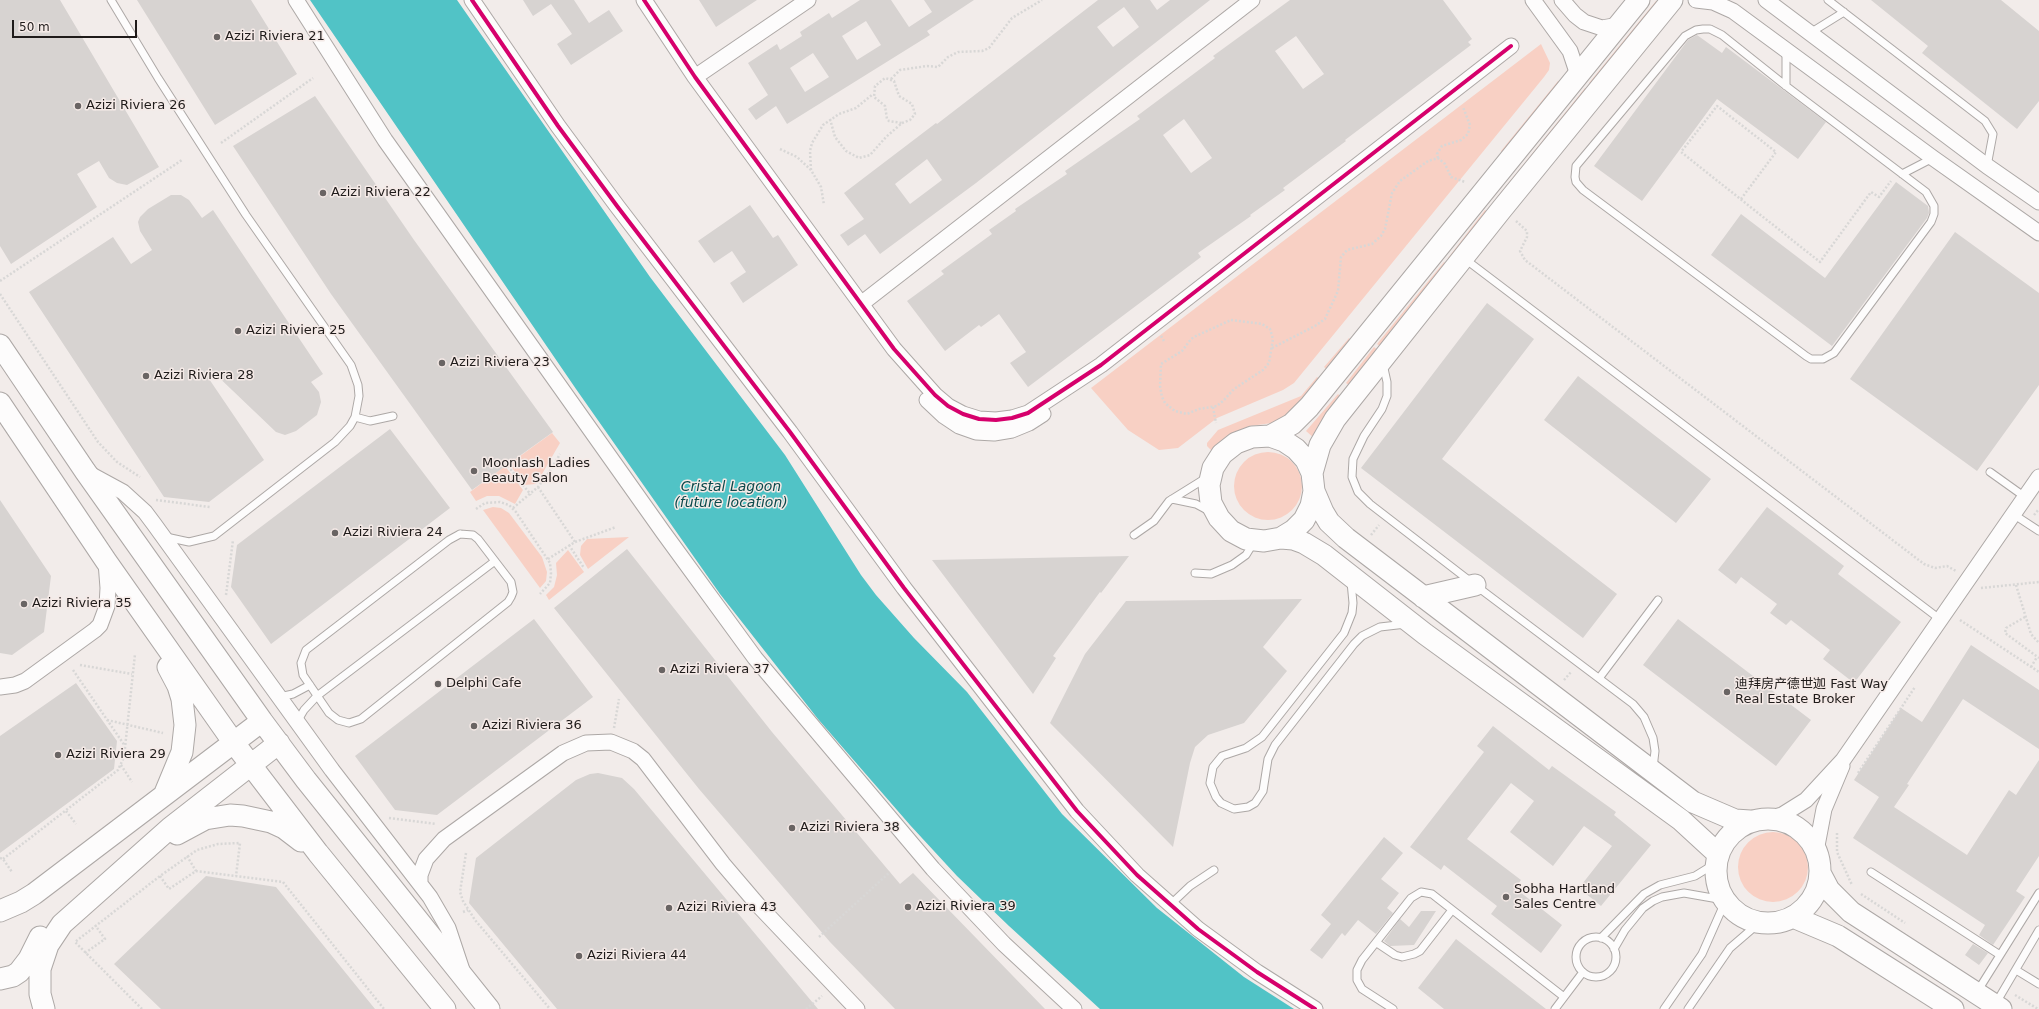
<!DOCTYPE html>
<meta charset="utf-8">
<style>
body{margin:0}
#map{position:relative;width:2039px;height:1009px;overflow:hidden;background:#f2ecea;font-family:"DejaVu Sans",sans-serif}
canvas{display:block}
.scale{position:absolute;left:12px;top:20px;width:125px;height:18px;box-sizing:border-box;border:2px solid #1f1b1a;border-top:0;padding-left:5px;font-size:12px;line-height:14px;white-space:nowrap;color:#1f1b1a;-webkit-text-stroke:3px #f5eae7;paint-order:stroke}
</style>
<div id="map">
<canvas width="2039" height="1009"></canvas>
<div class="scale">50 m</div>
</div>
<script>
const ctx = document.querySelector('canvas').getContext('2d');
ctx.lineJoin = 'round';
function paint(path, color) {
  ctx.fillStyle = color;
  ctx.fill(path, 'evenodd');
}
function toPath(rows) {
  const path = new Path2D();
  for (const r of rows) {
    if (r.length === 3) {
      path.moveTo(r[0] + r[2], r[1]);
      path.arc(r[0], r[1], r[2], 0, 2 * Math.PI);
      continue;
    }
    path.moveTo(r[0], r[1]);
    for (let i = 2; i < r.length; i += 2) path.lineTo(r[i], r[i + 1]);
  }
  return path;
}
function trace(path, color, width, dash) {
  ctx.strokeStyle = color;
  ctx.lineWidth = width;
  ctx.lineCap = dash ? 'butt' : 'round';
  ctx.setLineDash(dash || []);
  ctx.stroke(path);
}
function label(font, color, halo, rows, align = 'center') {
  ctx.font = font + ' "DejaVu Sans","Noto Sans SC",sans-serif';
  ctx.lineWidth = 3;
  ctx.setLineDash([]);
  ctx.textBaseline = 'middle';
  ctx.strokeStyle = halo;
  ctx.fillStyle = color;
  for (const [text, x, y, turn = 0] of rows) {
    ctx.save();
    ctx.translate(x, y);
    ctx.rotate((+turn || 0) * Math.PI / 180);
    ctx.textAlign = isNaN(turn) ? turn : align;
    if (halo) ctx.strokeText(text, 0, 0);
    ctx.fillText(text, 0, 0);
    ctx.restore();
  }
}
paint(toPath([
 [1656,1,1661,5,1595,87,1589,83],
 [1541,44,1550,63,1549,70,1544,77,1294,383,1283,390,1217,418,1178,448,1159,450,1128,430,1091,388],
 [1558,81,1562,83,1505,156,1501,151],
 [1585,88,1589,92,1502,199,1498,196],
 [1485,210,1489,213,1452,261,1448,258],
 [1444,262,1449,266,1382,348,1377,344],
 [1349,338,1353,342,1329,371,1324,367],
 [1374,347,1379,351,1350,386,1346,383],
 [1317,377,1321,380,1279,422,1250,426,1242,429,1234,433,1212,451,1207,446,1207,443,1218,430,1301,396],
 [1338,394,1341,397,1314,438,1306,431],
 [552,433,560,443,538,481,535,484,525,485,509,464],
 [1268,486,34],
 [505,466,523,490,515,504,499,496,487,496,476,501,470,492],
 [493,507,501,508,509,513,542,557,547,572,546,581,540,588,483,510],
 [629,537,588,569,580,555,581,546,587,539],
 [568,550,584,572,549,600,546,595,554,587,557,575,556,563],
 [1773,867,35]
]), '#f8d0c4');
paint(toPath([
 [310,0,457,0,650,277,785,455,861,575,876,595,914,638,967,692,1062,814,1157,908,1244,977,1294,1009,1100,1009,1009,926,957,876,910,825,818,719,720,594,576,389]
]), '#51c3c6');
paint(toPath([
 [0,0,60,0,159,167,127,185,117,183,109,178,99,161,77,174,97,207,11,264,0,246],
 [137,0,251,0,297,74,215,125],
 [523,0,574,0,589,23,609,10,623,31,571,65,557,44,572,34,551,4,533,16],
 [699,0,757,0,716,27],
 [860,0,891,0,909,27,932,12,924,0,974,0,927,31,930,35,787,124,776,106,756,120,748,109,768,95,748,63,777,44,780,50,802,36,800,32,829,13,832,18],
 [866,21,881,45,857,60,842,36],
 [813,53,829,77,805,92,790,68],
 [1098,0,1150,0,1157,10,1170,0,1210,0,976,183,880,254,865,234,848,246,840,235,864,219,844,193,936,123,937,124],
 [1124,7,1139,27,1113,47,1097,27],
 [927,159,942,180,910,204,895,184],
 [1290,0,1443,0,1472,39,1468,42,1471,45,1345,140,1346,141,1283,188,1285,190,1250,215,1251,216,1198,253,1201,257,1028,387,1010,363,1026,352,999,314,981,327,979,325,945,351,907,301,944,274,941,271,992,234,989,230,1016,211,1015,209,1067,174,1065,171,1140,119,1137,116,1215,58,1213,56],
 [1296,36,1324,74,1303,89,1275,51],
 [1184,119,1212,158,1191,173,1163,135],
 [1871,0,2001,0,2039,31,2039,101,2017,129,1922,53,1928,46],
 [1697,35,1722,53,1726,47,1826,122,1798,159,1717,99,1642,201,1594,166,1682,48,1688,40],
 [315,96,414,240,553,432,472,490,331,294,233,146],
 [1896,182,1928,206,1929,213,1927,218,1832,346,1711,255,1741,214,1825,278],
 [171,195,181,195,189,200,202,218,213,210,323,374,311,382,319,392,321,402,317,415,296,431,285,435,276,432,210,369,205,373,264,460,209,502,164,497,29,292,113,237,131,264,152,250,140,231,138,222,140,217,148,209],
 [750,205,773,238,778,235,798,265,743,303,730,283,746,272,732,251,714,263,698,241],
 [1955,232,2039,293,2039,385,1977,471,1850,379],
 [1487,303,1534,339,1442,459,1617,594,1583,638,1361,468],
 [1578,376,1711,479,1676,523,1544,420],
 [390,429,450,508,271,644,231,587,237,545],
 [0,500,51,576,44,632,12,655,0,653],
 [1767,507,1844,566,1838,574,1901,622,1854,683,1823,659,1830,650,1791,620,1786,625,1770,613,1777,604,1741,577,1736,584,1718,570],
 [627,549,772,732,900,884,913,873,1045,1009,895,1009,830,942,699,789,554,608],
 [1129,556,1101,593,1100,592,1053,656,1056,658,1033,694,932,560],
 [1302,599,1263,647,1287,671,1244,723,1208,735,1195,747,1190,763,1173,847,1050,723,1085,654,1126,601],
 [534,619,593,697,437,815,395,810,355,756],
 [1678,619,1811,720,1776,766,1643,665],
 [1971,645,2039,690,2039,749,1963,699,1907,784,1909,785,1894,807,1967,855,2009,790,2016,795,2039,760,2039,856,2016,891,2025,897,1993,945,1979,935,1985,925,1853,838,1879,797,1854,780,1901,708,1922,722],
 [76,683,117,741,114,769,0,853,0,736],
 [1493,726,1549,770,1552,766,1616,812,1614,815,1651,845,1601,906,1579,888,1612,846,1584,826,1553,866,1510,832,1534,801,1511,783,1467,839,1521,880,1515,888,1562,925,1541,953,1491,914,1497,906,1444,865,1441,870,1410,847,1484,752,1477,746],
 [598,773,622,778,634,789,818,1009,557,1009,469,903,476,858,576,780,590,774],
 [1384,837,1403,853,1381,879,1399,893,1387,908,1393,913,1376,934,1358,920,1345,936,1342,933,1322,959,1310,950,1331,924,1321,915],
 [206,876,276,887,375,1009,161,1009,114,964],
 [1421,911,1436,911,1414,945,1390,946,1384,941,1400,919,1409,927],
 [1456,939,1546,1009,1444,1009,1418,988],
 [1973,944,1988,953,1979,965,1965,955]
]), '#d7d3d1');
const lane = toPath([
 [111,0,158,78,246,215,351,365,358,385,359,396,355,417,350,426,335,442,214,536,189,542,166,537],
 [1828,0,1985,121,1993,134,1987,166],
 [1703,29,1710,29,1722,35,1786,86,1926,192,1934,206,1934,214,1931,222,1834,353,1823,359,1811,359,1806,356,1583,190,1576,182,1575,177,1576,166,1685,36,1696,30,1703,29],
 [1810,33,1844,12],
 [1786,49,1786,86],
 [1902,174,1933,158],
 [1465,259,1941,620],
 [1383,364,1387,382,1387,396,1382,409,1364,436,1353,459,1352,477,1358,492,1370,504,1475,585,1633,704,1644,717,1653,738,1655,751,1653,768],
 [355,417,370,421,393,416],
 [1990,472,2025,497],
 [1172,499,1196,504,1209,511],
 [2013,514,2039,531],
 [460,534,473,535,478,539,511,582,513,592,511,597,508,602,361,719,349,723,338,720,329,713,303,675,301,663,306,650,449,540,460,534],
 [1134,535,1154,521,1169,501,1206,478],
 [1195,573,1211,574,1232,565,1246,555,1254,542],
 [1351,582,1353,603,1352,613,1344,633,1262,737,1246,748,1222,756,1213,767,1210,783,1216,797,1221,803,1234,809,1248,807,1255,803,1263,791,1268,759,1275,745,1354,644,1362,636,1380,627,1406,624],
 [1600,677,1658,600],
 [279,697,293,694,310,685],
 [297,722,304,710,317,696,495,561],
 [1871,872,2000,955],
 [1170,905,1190,886,1214,870],
 [1596,957,20],
 [1601,938,1644,894,1660,885,1695,876,1716,863],
 [1377,943,1395,955,1402,957,1414,954,1420,951,1452,910],
 [1614,949,1625,930,1643,908,1653,901,1662,897,1684,893,1724,900],
 [2016,970,2039,984],
 [1977,992,2039,893],
 [1996,1003,2039,930],
 [1393,1009,1362,989,1357,980,1357,970,1362,960,1411,898,1421,892,1432,894,1564,997],
 [1555,1009,1583,972],
 [1664,1009,1702,954,1725,902],
 [1688,1009,1730,948,1759,923]
]);
const street = toPath([
 [296,0,385,140,663,532,755,658,933,869,1004,944,1074,1009],
 [472,0,558,126,617,206,790,432,904,588,1077,811,1137,875,1198,929,1257,972,1315,1009],
 [644,0,695,77,894,349,935,395,948,406,963,414,979,419,996,420,1012,418,1028,413,1101,365,1511,46],
 [1533,0,1570,51,1578,75],
 [1562,0,1575,15,1584,22,1602,28,1619,25],
 [1696,0,1713,2,1733,11,1933,158,2039,233],
 [1766,0,1987,166,2039,202],
 [695,77,808,0],
 [861,304,1252,0],
 [927,400,944,416,959,426,976,432,994,433,1012,430,1029,423,1043,414],
 [88,473,123,492,145,512,154,524,332,770,430,897,448,928,463,973],
 [0,687,15,685,25,681,95,630,100,625,107,606,108,588,106,562],
 [1772,818,1782,815,1806,800,1843,760,2039,477],
 [1816,851,1824,809,1842,766],
 [420,883,420,875,426,859,444,839,563,753,586,743,611,742,633,751,643,759,723,864,758,905,857,1009]
]);
const secondary = toPath([
 [1672,0,1501,210,1335,419,1320,445,1312,473,1314,491,1323,512,1329,522,1346,538,1693,802,1735,820,1750,821],
 [0,345,85,471,262,721,306,780,489,1009],
 [0,403,106,561,234,743,318,853,445,1009],
 [1270,436,1292,424,1309,407,1639,0],
 [1312,473,1306,460,1296,449,1284,441,1270,436,1252,437,1236,443,1222,454,1213,468,1209,485,1211,503,1219,518,1231,531,1246,539,1264,541,1281,538,1294,530,1304,520,1311,506,1314,491],
 [1281,538,1293,539,1304,543,1324,555,1425,634,1681,820,1718,854],
 [1423,597,1475,585],
 [165,793,182,752,185,725,182,699,178,686,168,667],
 [1768,871,52],
 [177,834,205,819,230,815,243,816,271,822,284,828,301,841],
 [1820,873,1829,890,1851,912,2001,1009],
 [0,911,21,902,34,894,262,721],
 [1793,917,1838,936,1953,1009],
 [0,979,13,976,19,972,29,959,40,937],
 [44,1009,40,994,40,969,48,945,62,924,170,828,279,743]
]);
trace(lane, '#ada8a6', 9);
trace(street, '#ada8a6', 17);
trace(secondary, '#ada8a6', 23);
trace(toPath([
 [891,79,900,70,927,66,938,67,948,57,958,52,982,51,989,48,1012,18,1042,0],
 [830,119,835,137,846,151,859,158,870,155,886,137,902,123,910,120,915,114,912,104,899,96,894,81,885,78,875,86,874,97,885,106,887,119,889,121,902,123],
 [221,143,313,78],
 [780,149,797,157,811,170,821,187,824,205],
 [1438,158,1437,154,1442,146,1461,140,1468,134,1470,125,1463,107],
 [811,170,810,151,812,143,823,125,839,114,856,108,873,94],
 [1741,199,1776,152,1717,106,1681,152,1820,262,1871,192,1879,197,1891,181],
 [1516,221,1527,231,1527,237,1520,251,1525,260,1924,564,1935,568,1947,566,1956,571],
 [0,281,182,160],
 [0,294,98,442,117,462,140,477],
 [1231,320,1262,324,1270,329,1273,339,1269,363,1263,370,1234,389,1224,400,1217,406,1199,409,1187,414,1175,411,1165,403,1162,397,1160,386,1161,364,1182,351,1191,339,1196,336,1231,320],
 [1161,336,1164,341],
 [1272,348,1315,326,1325,319,1338,291,1341,257,1347,250,1372,244,1381,236,1385,229,1392,193,1400,181,1428,161,1438,158,1445,164,1451,177,1465,182],
 [1213,407,1216,423],
 [508,466,531,495],
 [538,487,575,542],
 [156,500,210,507],
 [513,508,538,487,550,471,560,454],
 [476,509,485,503,500,502,509,505,516,512,550,563,551,573,550,583,540,594],
 [2034,515,2039,509],
 [1371,535,1379,525],
 [569,545,584,568],
 [548,559,575,542,616,527],
 [2016,585,2031,634,2039,643],
 [1981,588,2039,582],
 [226,595,233,540],
 [2025,617,2006,628,2005,633,2039,658],
 [1960,620,2039,672],
 [80,665,132,674],
 [2031,667,2037,657],
 [73,670,125,746],
 [1564,680,1571,672],
 [107,720,163,733],
 [614,728,619,699],
 [121,765,132,782],
 [1858,773,1915,687],
 [66,811,76,824],
 [389,818,436,824],
 [1837,833,1837,852,1852,885],
 [466,853,460,892,463,901,475,920,550,1009],
 [187,856,196,871],
 [0,858,3,859,12,872],
 [3,859,118,770,124,757,135,654],
 [160,876,169,889,196,871,283,882,384,1009],
 [1861,894,1905,923],
 [463,912,468,910],
 [819,937,890,872],
 [85,953,105,939,95,925],
 [2015,995,2038,1009],
 [142,1009,75,942,160,876,197,850,218,844,240,843,236,876],
 [806,1009,822,996]
]), '#d8d7d6', 2.5, [2, 2]);
trace(lane, '#fdfcfc', 7);
trace(street, '#fdfcfc', 15);
trace(secondary, '#fdfcfc', 21);
trace(toPath([
 [472,0,558,126,617,206,790,432,904,588,1077,811,1137,875,1198,929,1257,972,1315,1009],
 [644,0,695,77,894,349,935,395,948,406,963,414,979,419,996,420,1012,418,1028,413,1101,365,1511,46]
]), '#d6006c', 4);
for (const [x, y, r, color] of [
 [217,37,4,"#696463"],
 [78,106,4,"#696463"],
 [323,193,4,"#696463"],
 [238,331,4,"#696463"],
 [442,363,4,"#696463"],
 [146,376,4,"#696463"],
 [474,471,4,"#696463"],
 [335,533,4,"#696463"],
 [24,604,4,"#696463"],
 [662,670,4,"#696463"],
 [438,684,4,"#696463"],
 [1727,692,4,"#696463"],
 [474,726,4,"#696463"],
 [58,755,4,"#696463"],
 [792,828,4,"#696463"],
 [1506,897,4,"#696463"],
 [908,907,4,"#696463"],
 [669,908,4,"#696463"],
 [579,956,4,"#696463"]
]) {
  const dot = new Path2D();
  dot.arc(x, y, r, 0, 2 * Math.PI);
  ctx.fillStyle = color;
  ctx.fill(dot);
  trace(dot, '#f5eae7', 1.5);
}
label('13px', '#1f1b1a', '#f5eae7', [
 ["Azizi Riviera 21",225,37],
 ["Azizi Riviera 26",86,106],
 ["Azizi Riviera 22",331,193],
 ["Azizi Riviera 25",246,331],
 ["Azizi Riviera 23",450,363],
 ["Azizi Riviera 28",154,376],
 ["Moonlash Ladies",482,464],
 ["Beauty Salon",482,479],
 ["Azizi Riviera 24",343,533],
 ["Azizi Riviera 35",32,604],
 ["Azizi Riviera 37",670,670],
 ["Delphi Cafe",446,684],
 ["迪拜房产德世迦 Fast Way",1735,685],
 ["Real Estate Broker",1735,700],
 ["Azizi Riviera 36",482,726],
 ["Azizi Riviera 29",66,755],
 ["Azizi Riviera 38",800,828],
 ["Sobha Hartland",1514,890],
 ["Sales Centre",1514,905],
 ["Azizi Riviera 39",916,907],
 ["Azizi Riviera 43",677,908],
 ["Azizi Riviera 44",587,956]
], 'left');
label('italic 14px', '#0b494b', '#f5eae7', [
 ["Cristal Lagoon",731,487],
 ["(future location)",731,503]
]);
</script>
